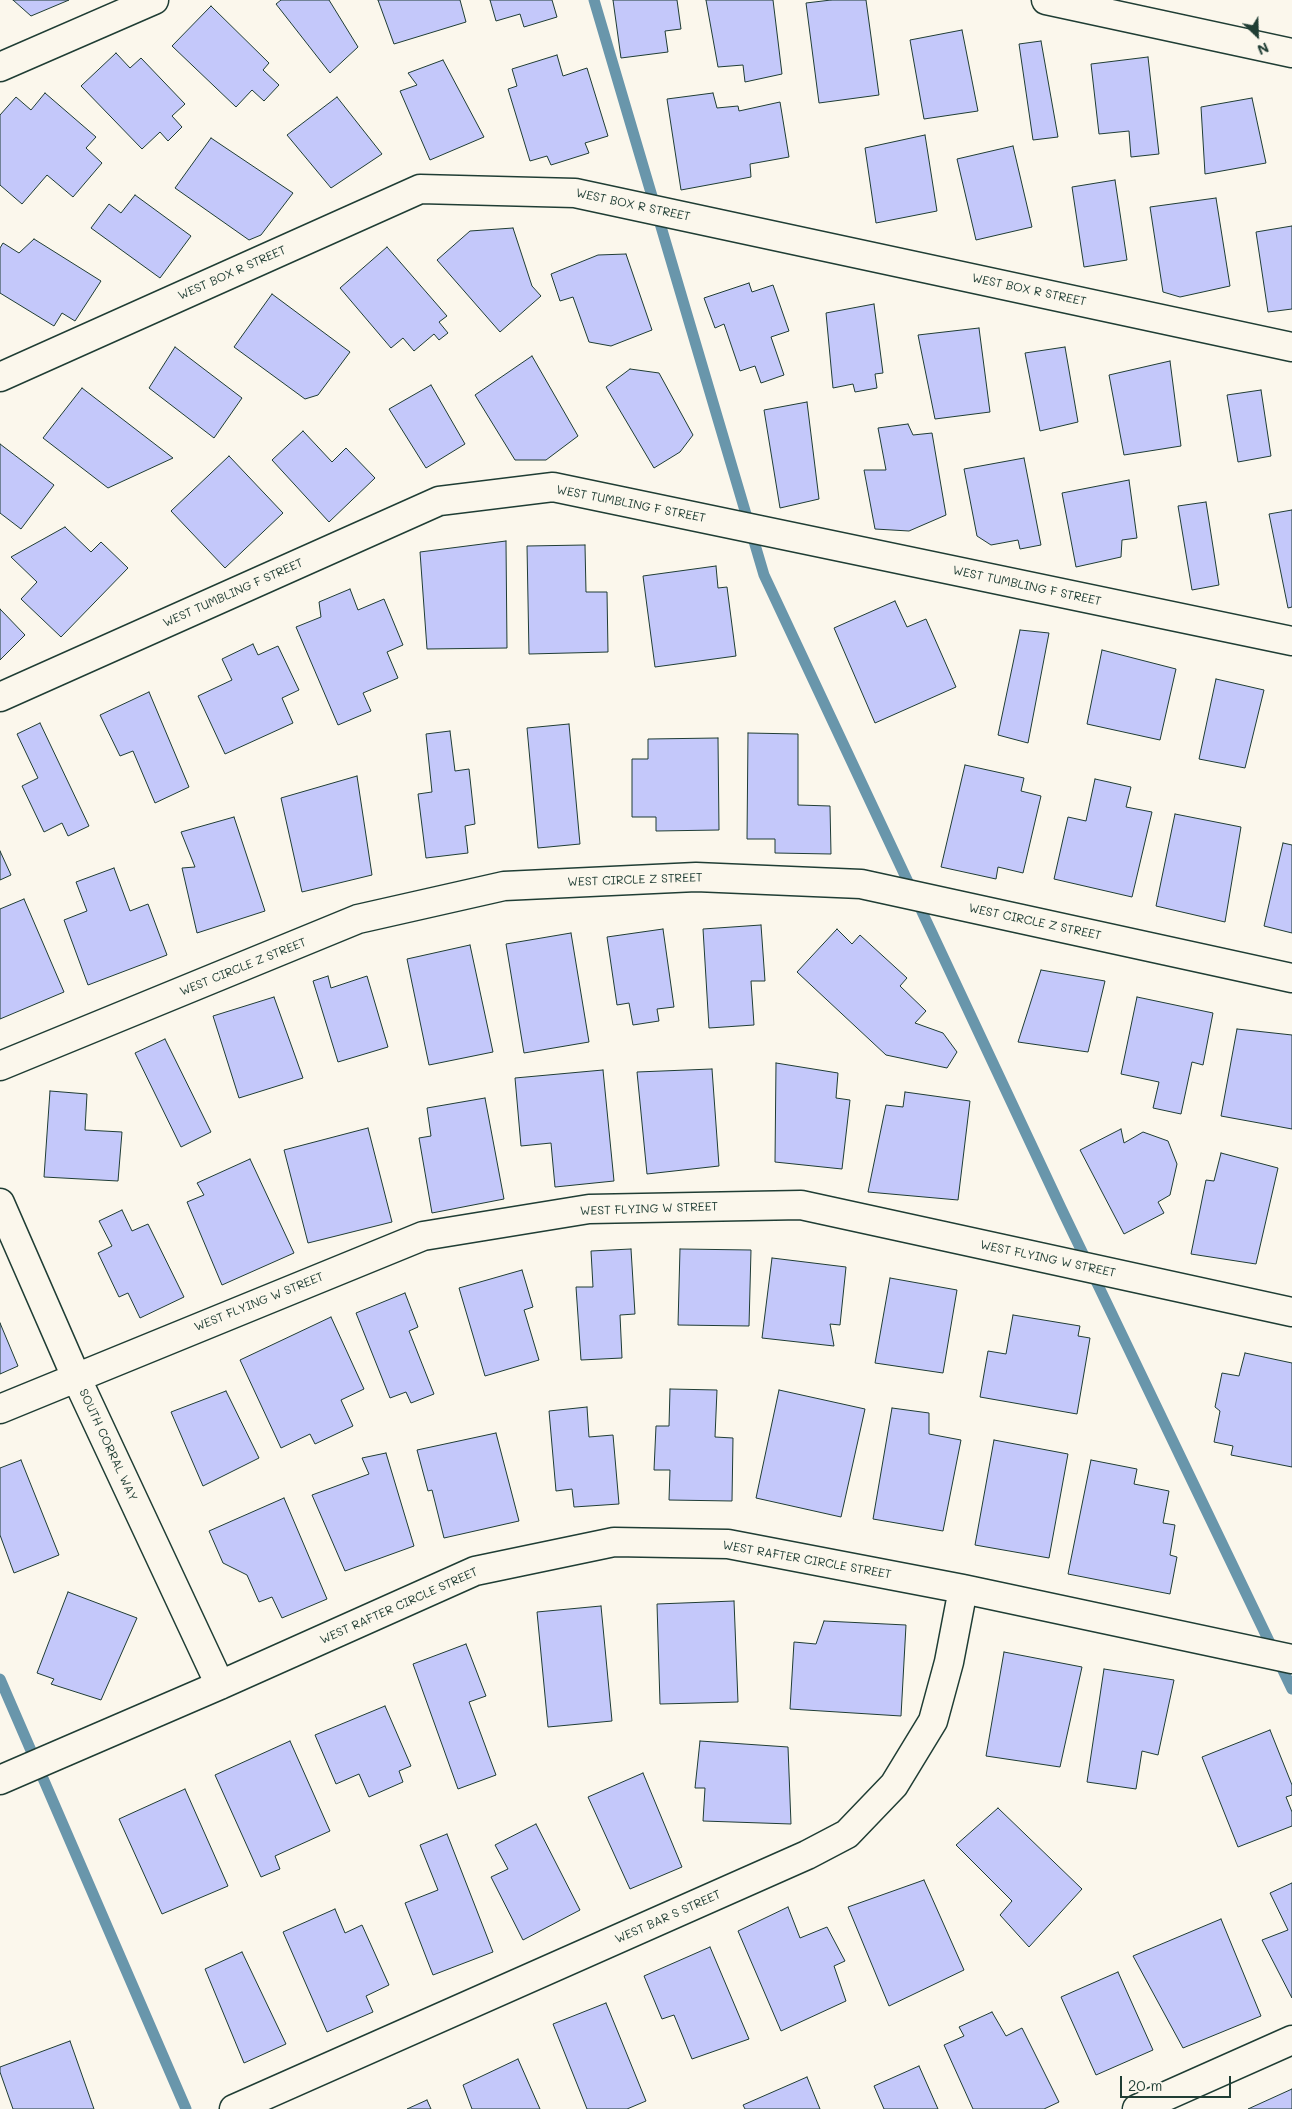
<!DOCTYPE html>
<style>
body{margin:0}
#map{position:relative;width:1292px;height:2109px;overflow:hidden;background:#fbf7ec;font-family:Mali,sans-serif}
canvas{display:block}
.north{position:absolute;left:1232px;top:10px;width:50px;height:50px;-webkit-text-stroke:4px #fbf7ec;paint-order:stroke;rotate:156deg;font-size:14px;font-weight:700;line-height:20px;text-align:center;color:#1f3d34}
.north::after{content:'';display:block;margin:auto;width:18px;height:22px;background:#1f3d34;clip-path:polygon(50% 0,100% 100%,50% 72%,0 100%)}
.scale{position:absolute;left:1120px;top:2076px;width:111px;height:22px;box-sizing:border-box;border:2px solid #1f3d34;border-top:0;padding-left:6px;font-size:15px;line-height:18px;white-space:nowrap;color:#1f3d34;-webkit-text-stroke:4px #fbf7ec;paint-order:stroke}
</style>
<div id="map">
<canvas width="1292" height="2109"></canvas>
<div class="north">N</div>
<div class="scale">20 m</div>
</div>
<script>
const ctx = document.querySelector('canvas').getContext('2d');
ctx.lineJoin = 'round';
function toPath(rows) {
  const path = new Path2D();
  for (const r of rows) {
    path.moveTo(r[0], r[1]);
    for (let i = 2; i < r.length; i += 2) path.lineTo(r[i], r[i + 1]);
  }
  return path;
}
function trace(path, color, width, dash) {
  ctx.strokeStyle = color;
  ctx.lineWidth = width;
  ctx.lineCap = dash ? 'butt' : 'round';
  ctx.setLineDash(dash || []);
  ctx.stroke(path);
}
function paint(path, color) {
  ctx.fillStyle = color;
  ctx.fill(path, 'evenodd');
}
function label(font, color, halo, rows, align = 'center') {
  ctx.font = font + ' Mali,sans-serif';
  ctx.lineWidth = 4.5;
  ctx.setLineDash([]);
  ctx.textBaseline = 'middle';
  ctx.strokeStyle = halo;
  ctx.fillStyle = color;
  for (const [text, x, y, turn = 0] of rows) {
    ctx.save();
    ctx.translate(x, y);
    ctx.rotate((+turn || 0) * Math.PI / 180);
    ctx.textAlign = isNaN(turn) ? turn : align;
    if (halo) ctx.strokeText(text, 0, 0);
    ctx.fillText(text, 0, 0);
    ctx.restore();
  }
}
trace(toPath([
 [594,0,764,575,1061,1208,1292,1689],
 [0,1679,186,2109]
]), '#6996ab', 11);
const building = toPath([
 [13,0,69,0,31,16,13,0],
 [281,0,329,0,358,47,330,73,276,4,281,0],
 [378,0,460,0,466,22,394,44,378,0],
 [490,0,552,0,557,17,524,27,520,14,496,21,490,0],
 [613,0,677,0,681,29,665,31,668,52,621,58,613,0],
 [706,0,773,0,782,74,745,82,743,65,718,67,706,0],
 [831,0,866,0,879,95,819,103,806,3,831,0],
 [211,6,269,63,263,70,279,85,264,101,252,90,236,107,172,46,211,6],
 [962,30,978,111,924,119,910,40,962,30],
 [1041,41,1058,137,1033,140,1019,44,1041,41],
 [116,53,130,68,141,58,185,104,172,116,182,127,168,141,160,132,142,149,81,86,116,53],
 [557,55,563,76,587,68,608,136,585,143,589,153,551,165,547,156,530,161,508,89,517,86,512,69,557,55],
 [1148,57,1159,154,1131,157,1129,131,1099,134,1091,64,1148,57],
 [443,60,484,137,430,160,400,91,417,85,408,73,443,60],
 [45,93,96,137,86,148,102,163,73,197,47,175,22,204,0,185,0,115,16,97,31,110,45,93],
 [713,93,717,108,738,106,739,111,780,102,789,157,750,164,751,177,681,190,667,99,713,93],
 [337,97,382,154,331,188,287,135,337,97],
 [1252,98,1266,163,1205,174,1201,107,1252,98],
 [925,135,937,211,876,223,865,148,925,135],
 [211,138,293,193,261,235,249,240,175,188,211,138],
 [1013,146,1032,227,976,240,957,159,1013,146],
 [1115,180,1127,260,1084,267,1072,187,1115,180],
 [135,195,191,236,160,278,91,228,109,204,121,213,135,195],
 [1216,198,1230,286,1180,297,1163,292,1150,207,1216,198],
 [1292,226,1292,309,1268,312,1256,232,1292,226],
 [513,228,532,286,541,296,500,332,437,260,470,231,513,228],
 [34,239,101,281,75,321,62,313,54,326,0,293,0,248,3,243,19,253,34,239],
 [387,247,447,316,439,322,448,333,439,340,434,334,414,351,403,338,391,348,340,288,387,247],
 [626,254,652,330,611,346,589,342,573,297,560,301,551,274,598,255,626,254],
 [749,283,752,292,773,285,789,331,771,337,784,375,761,383,755,366,740,371,724,324,715,328,704,298,749,283],
 [272,294,350,352,318,395,305,399,234,347,272,294],
 [874,304,883,373,875,374,877,388,855,392,853,384,833,388,826,313,874,304],
 [979,328,990,412,935,419,918,335,979,328],
 [175,347,242,398,214,438,149,388,175,347],
 [1065,347,1078,422,1040,431,1025,353,1065,347],
 [532,356,578,436,546,460,515,460,475,395,532,356],
 [1170,361,1181,446,1124,455,1109,375,1170,361],
 [630,369,659,373,693,435,680,452,654,468,606,387,630,369],
 [431,385,465,444,426,468,389,409,431,385],
 [82,388,173,458,108,488,43,438,82,388],
 [1261,390,1271,456,1238,462,1227,395,1261,390],
 [807,402,819,499,780,508,764,410,807,402],
 [908,424,913,435,932,433,946,515,909,531,875,529,864,470,886,470,878,428,908,424],
 [303,431,332,462,346,448,375,478,329,522,272,460,303,431],
 [0,444,54,485,21,529,0,513,0,444],
 [229,456,283,513,225,568,171,511,229,456],
 [1024,458,1041,545,1020,549,1018,540,991,545,977,536,964,469,1024,458],
 [1129,480,1137,538,1122,540,1121,557,1076,567,1062,493,1129,480],
 [1206,502,1219,585,1192,590,1178,506,1206,502],
 [1292,510,1292,607,1288,608,1269,514,1292,510],
 [65,527,91,552,101,542,128,568,61,637,21,599,37,582,11,557,65,527],
 [506,541,507,648,427,649,420,552,506,541],
 [585,545,586,592,607,592,608,652,529,654,527,546,585,545],
 [716,566,718,588,727,587,736,656,655,667,643,576,716,566],
 [350,589,358,610,384,599,403,645,387,652,398,678,363,693,371,711,338,725,296,627,321,617,319,602,350,589],
 [895,601,907,627,926,619,956,687,875,723,834,628,895,601],
 [0,609,25,635,0,660,0,609],
 [1020,630,1049,633,1028,743,998,735,1020,630],
 [253,644,258,655,278,646,299,690,282,698,293,723,225,754,198,696,232,680,222,659,253,644],
 [1102,650,1176,669,1160,740,1087,724,1102,650],
 [1216,679,1264,690,1245,768,1199,759,1216,679],
 [149,692,189,787,155,803,133,751,120,756,100,715,149,692],
 [40,723,89,826,68,836,62,823,44,832,22,786,38,778,17,734,40,723],
 [569,724,580,844,538,848,527,728,569,724],
 [450,731,455,771,469,769,475,824,465,826,468,853,426,858,418,794,432,792,426,734,450,731],
 [748,733,798,734,798,805,830,806,831,854,775,853,775,839,747,839,748,733],
 [718,738,719,830,656,831,656,817,632,817,632,759,648,759,648,739,718,738],
 [965,765,1024,778,1021,791,1041,796,1023,873,998,867,996,879,941,867,965,765],
 [357,776,372,875,302,892,281,798,357,776],
 [1095,779,1131,787,1126,807,1152,812,1132,897,1054,879,1068,817,1086,821,1095,779],
 [1175,814,1241,827,1225,922,1156,906,1175,814],
 [234,817,265,911,197,933,182,868,195,867,181,832,234,817],
 [1283,843,1292,845,1292,933,1264,926,1283,843],
 [0,851,11,875,0,880,0,851],
 [114,868,130,911,148,904,167,955,88,985,64,920,87,911,76,882,114,868],
 [24,899,64,992,0,1019,0,909,24,899],
 [761,925,765,981,751,981,754,1025,709,1028,703,929,761,925],
 [663,929,674,1007,657,1009,659,1021,633,1025,629,1003,617,1005,607,937,663,929],
 [837,929,852,944,860,935,907,978,900,986,926,1011,915,1023,943,1033,957,1052,947,1068,886,1055,797,972,837,929],
 [571,933,589,1042,524,1053,506,944,571,933],
 [470,945,493,1052,429,1065,407,959,470,945],
 [1041,970,1105,981,1088,1052,1018,1042,1041,970],
 [328,976,331,988,367,976,388,1047,338,1062,313,981,328,976],
 [274,997,303,1078,239,1098,213,1016,274,997],
 [1137,997,1213,1013,1203,1065,1192,1062,1181,1114,1153,1108,1159,1082,1121,1074,1137,997],
 [1237,1029,1292,1035,1292,1129,1221,1116,1237,1029],
 [165,1039,211,1132,181,1147,135,1053,165,1039],
 [776,1063,838,1073,836,1098,850,1100,842,1169,775,1162,776,1063],
 [712,1069,719,1166,647,1174,637,1072,712,1069],
 [603,1070,614,1181,555,1187,551,1143,521,1146,515,1078,603,1070],
 [50,1091,87,1094,85,1130,122,1132,118,1181,44,1177,50,1091],
 [905,1092,970,1101,958,1200,868,1192,886,1105,903,1107,905,1092],
 [485,1098,504,1199,432,1213,419,1138,431,1136,427,1108,485,1098],
 [368,1128,392,1222,308,1243,284,1150,368,1128],
 [1121,1129,1124,1143,1143,1132,1168,1141,1177,1164,1170,1195,1158,1202,1164,1213,1124,1234,1080,1150,1121,1129],
 [1221,1153,1278,1168,1256,1264,1191,1254,1206,1180,1214,1181,1221,1153],
 [250,1159,294,1253,222,1285,187,1202,204,1195,197,1183,250,1159],
 [122,1210,132,1231,148,1224,184,1297,140,1318,128,1293,119,1297,98,1253,112,1246,99,1221,122,1210],
 [631,1249,635,1314,620,1315,622,1358,581,1360,576,1287,593,1287,591,1251,631,1249],
 [680,1249,751,1250,749,1326,678,1325,680,1249],
 [772,1258,846,1267,840,1325,830,1324,834,1346,762,1338,772,1258],
 [522,1270,533,1307,524,1310,539,1360,485,1376,459,1288,522,1270],
 [890,1278,957,1290,943,1373,875,1363,890,1278],
 [405,1293,418,1327,409,1331,434,1394,411,1403,406,1392,390,1398,356,1313,405,1293],
 [1013,1315,1080,1326,1078,1336,1090,1338,1077,1414,980,1397,988,1351,1006,1354,1013,1315],
 [331,1317,364,1389,341,1400,353,1426,315,1444,310,1434,281,1448,240,1360,331,1317],
 [0,1323,18,1366,0,1374,0,1323],
 [1245,1353,1292,1363,1292,1467,1231,1455,1233,1446,1214,1442,1220,1411,1215,1407,1222,1373,1239,1376,1245,1353],
 [670,1389,717,1390,715,1437,733,1438,732,1501,669,1500,670,1470,654,1470,656,1426,669,1426,670,1389],
 [779,1390,865,1409,841,1517,756,1498,779,1390],
 [226,1391,259,1458,203,1486,171,1412,226,1391],
 [587,1407,589,1437,613,1435,619,1504,574,1507,572,1489,556,1491,549,1411,587,1407],
 [892,1408,929,1413,929,1434,961,1440,943,1531,873,1519,892,1408],
 [496,1433,519,1521,444,1538,432,1490,428,1491,417,1450,496,1433],
 [994,1440,1068,1454,1049,1558,975,1545,994,1440],
 [386,1453,414,1546,345,1571,312,1495,369,1474,362,1458,386,1453],
 [21,1460,59,1555,14,1573,0,1535,0,1468,21,1460],
 [1091,1460,1137,1469,1134,1484,1169,1491,1163,1523,1175,1525,1170,1555,1177,1557,1170,1594,1068,1574,1091,1460],
 [284,1498,327,1599,282,1618,272,1597,259,1602,247,1575,223,1563,209,1531,284,1498],
 [68,1592,137,1618,101,1700,51,1684,54,1679,37,1673,68,1592],
 [734,1601,738,1702,660,1704,657,1604,734,1601],
 [601,1606,612,1721,548,1727,537,1612,601,1606],
 [824,1621,906,1625,901,1716,790,1709,794,1642,816,1644,824,1621],
 [466,1644,486,1696,469,1702,496,1775,458,1789,413,1664,466,1644],
 [1004,1652,1082,1667,1060,1767,986,1756,1004,1652],
 [1104,1669,1174,1680,1158,1755,1142,1751,1136,1789,1087,1782,1104,1669],
 [385,1706,411,1766,399,1771,403,1782,369,1797,359,1774,336,1784,315,1735,385,1706],
 [1270,1730,1292,1785,1292,1795,1286,1797,1292,1812,1292,1826,1238,1847,1202,1757,1270,1730],
 [290,1741,330,1831,275,1856,280,1869,261,1877,215,1775,290,1741],
 [700,1741,788,1747,791,1824,703,1821,705,1788,695,1788,700,1741],
 [643,1773,682,1867,630,1889,588,1797,643,1773],
 [185,1789,228,1886,162,1914,119,1819,185,1789],
 [998,1808,1082,1889,1029,1947,1000,1915,1012,1901,956,1845,998,1808],
 [536,1824,580,1910,523,1940,491,1877,508,1869,495,1845,536,1824],
 [447,1834,493,1952,433,1975,405,1903,438,1890,420,1845,447,1834],
 [924,1880,964,1970,889,2006,848,1907,924,1880],
 [1292,1883,1292,1998,1262,1940,1288,1930,1270,1893,1292,1883],
 [788,1907,800,1938,827,1927,845,1961,834,1966,846,2001,781,2031,738,1931,788,1907],
 [335,1909,345,1933,362,1925,389,1985,366,1996,373,2012,327,2032,283,1932,335,1909],
 [1221,1919,1261,2016,1183,2048,1133,1956,1221,1919],
 [710,1947,749,2039,692,2059,674,2015,662,2019,644,1976,710,1947],
 [242,1952,286,2044,244,2063,205,1969,242,1952],
 [1118,1972,1153,2050,1096,2075,1061,1997,1118,1972],
 [606,2003,646,2101,627,2109,587,2109,553,2024,606,2003],
 [992,2012,1006,2036,1022,2028,1059,2102,1044,2109,973,2109,944,2045,964,2036,959,2027,992,2012],
 [70,2041,94,2109,13,2109,0,2072,0,2067,70,2041],
 [518,2059,540,2109,472,2109,463,2085,518,2059],
 [919,2066,938,2109,884,2109,874,2086,919,2066],
 [807,2077,820,2109,745,2109,743,2105,807,2077],
 [1292,2089,1292,2109,1248,2109,1292,2089],
 [427,2100,431,2109,407,2109,427,2100]
]);
paint(building, '#c4c8fa');
trace(building, '#1f3d34', 1);
const street = toPath([
 [1046,0,1292,53],
 [0,67,154,0],
 [0,377,420,189,575,193,1292,347],
 [0,697,439,501,553,487,1292,641],
 [0,1066,358,919,504,886,696,877,861,884,1292,978],
 [0,1203,76,1377,220,1685],
 [0,1409,423,1236,589,1209,801,1205,1292,1312],
 [0,1780,220,1685,475,1571,614,1542,728,1544,963,1589,1292,1659],
 [234,2109,807,1855,847,1834,894,1785,933,1721,949,1662,963,1589],
 [1137,2109,1292,2040]
]);
trace(street, '#1f3d34', 31);
trace(street, '#fbf7ec', 28);
label('12px', '#1f3d34', '#fbf7ec', [
 ["WEST BOX R STREET",633,205,12],
 ["WEST BOX R STREET",232,273,-24],
 ["WEST BOX R STREET",1029,290,12],
 ["WEST TUMBLING F STREET",631,504,11],
 ["WEST TUMBLING F STREET",1027,586,12],
 ["WEST TUMBLING F STREET",233,593,-24],
 ["WEST CIRCLE Z STREET",635,880,-2],
 ["WEST CIRCLE Z STREET",1035,922,12],
 ["WEST CIRCLE Z STREET",243,967,-22],
 ["WEST FLYING W STREET",649,1209,-2],
 ["WEST FLYING W STREET",1048,1259,12],
 ["WEST FLYING W STREET",259,1302,-22],
 ["SOUTH CORRAL WAY",108,1445,65],
 ["WEST RAFTER CIRCLE STREET",807,1560,10],
 ["WEST RAFTER CIRCLE STREET",399,1606,-24],
 ["WEST BAR S STREET",668,1917,-24]
]);
</script>
